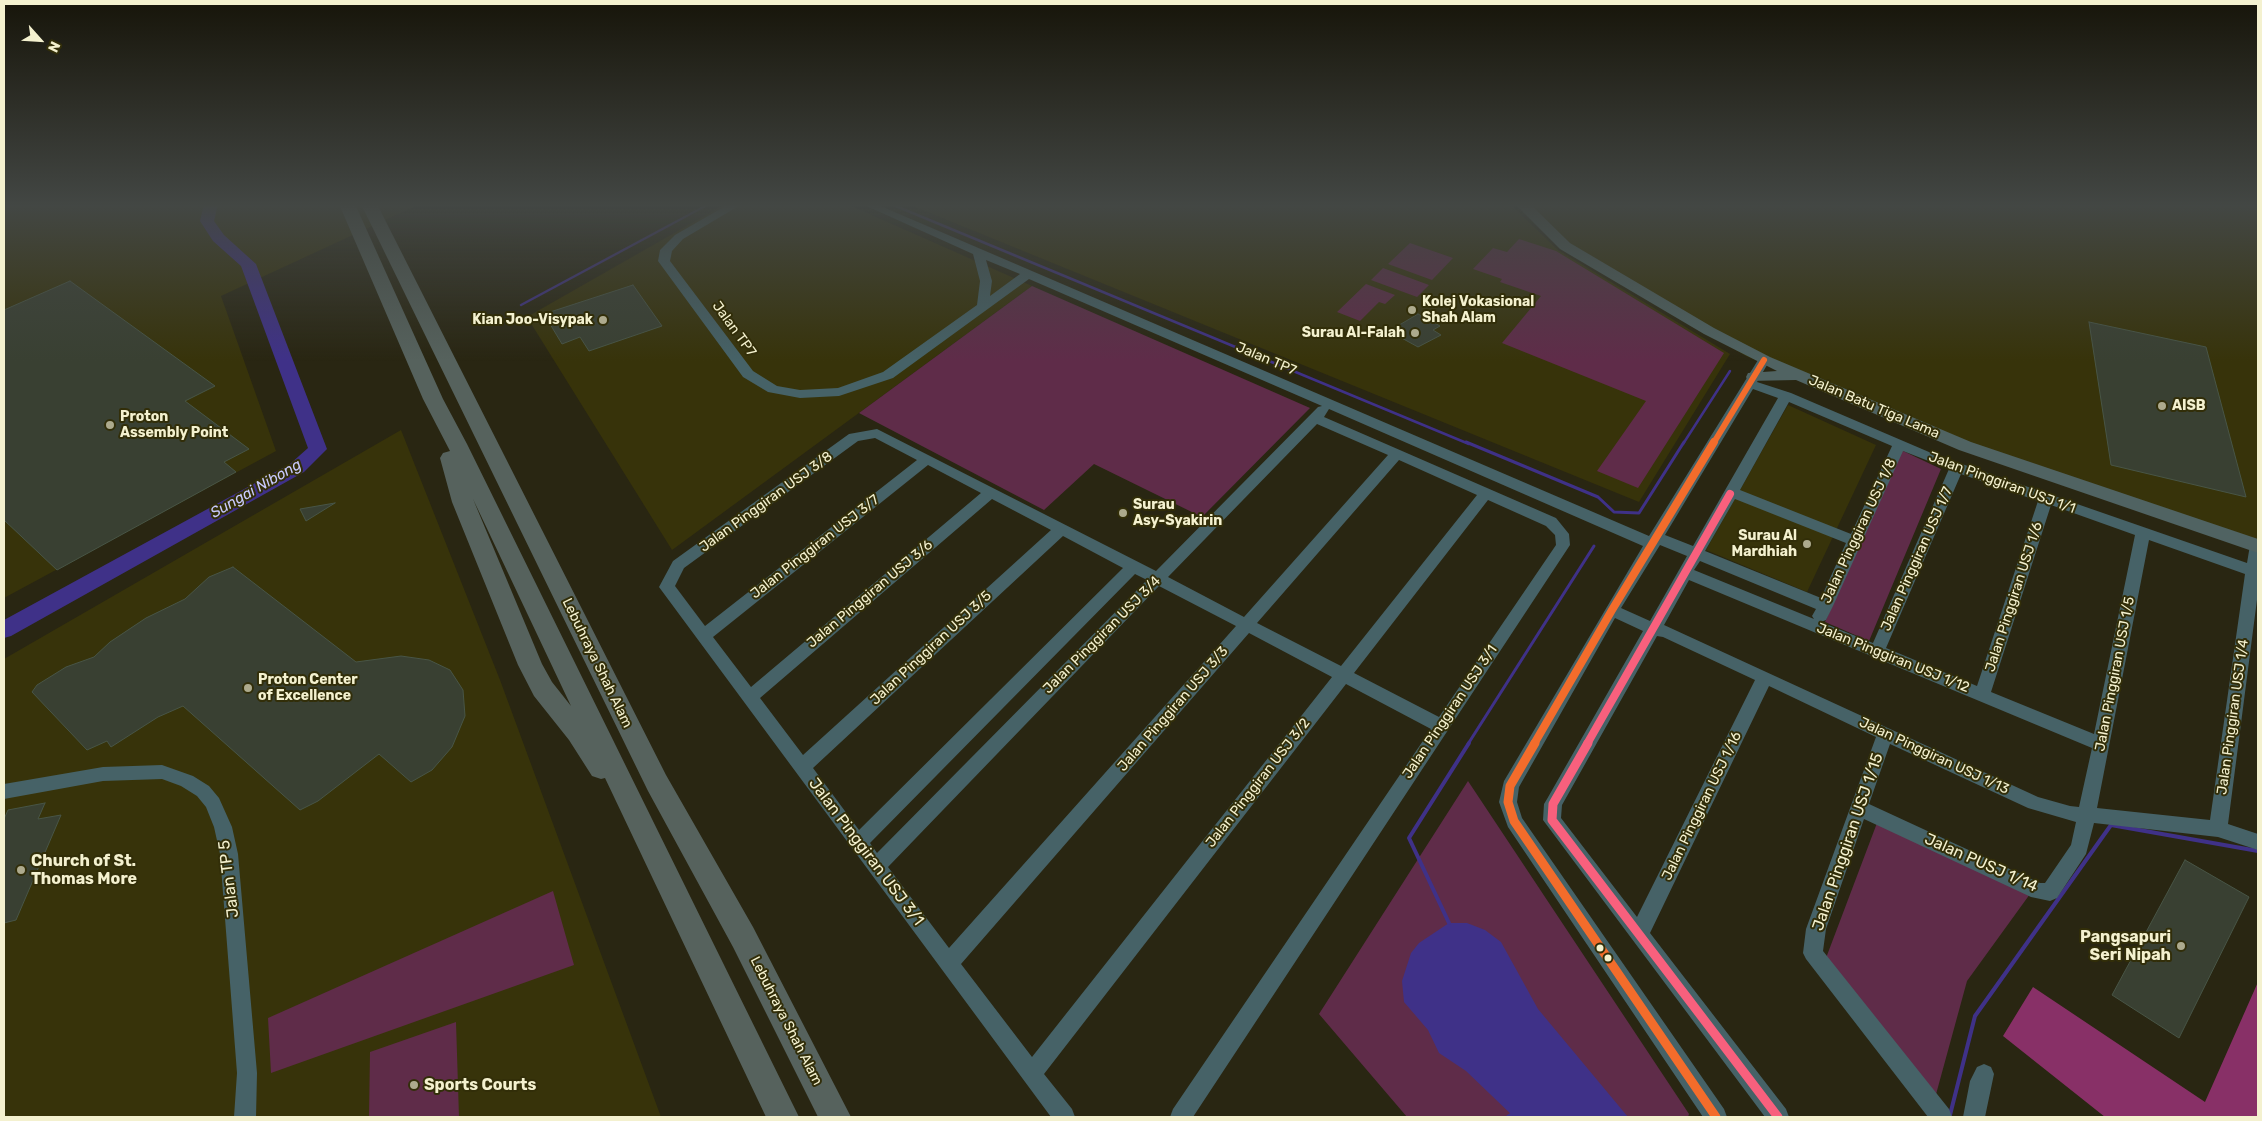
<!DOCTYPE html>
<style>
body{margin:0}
#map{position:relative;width:2262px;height:1121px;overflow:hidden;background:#292612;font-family:Rubik,sans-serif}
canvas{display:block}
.frame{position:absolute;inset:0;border:5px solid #f4f1cf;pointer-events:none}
.north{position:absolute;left:15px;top:15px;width:50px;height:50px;-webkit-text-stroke:4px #322e09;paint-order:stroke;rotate:116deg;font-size:14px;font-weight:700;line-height:20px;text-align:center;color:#f4f1cf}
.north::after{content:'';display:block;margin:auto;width:18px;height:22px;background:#f4f1cf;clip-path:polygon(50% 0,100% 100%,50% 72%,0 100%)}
</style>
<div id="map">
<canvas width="2262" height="1121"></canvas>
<div class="frame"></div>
<div class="north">N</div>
</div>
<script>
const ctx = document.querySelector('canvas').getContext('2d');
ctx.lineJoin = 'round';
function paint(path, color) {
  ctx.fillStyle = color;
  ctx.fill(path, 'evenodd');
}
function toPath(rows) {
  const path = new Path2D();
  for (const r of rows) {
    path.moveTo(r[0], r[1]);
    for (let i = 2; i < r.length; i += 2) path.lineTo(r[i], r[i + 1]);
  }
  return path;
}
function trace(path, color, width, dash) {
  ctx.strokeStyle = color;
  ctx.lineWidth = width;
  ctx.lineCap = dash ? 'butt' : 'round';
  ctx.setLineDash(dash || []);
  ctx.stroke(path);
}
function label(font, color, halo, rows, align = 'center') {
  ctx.font = font + ' Rubik,sans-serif';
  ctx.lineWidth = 4;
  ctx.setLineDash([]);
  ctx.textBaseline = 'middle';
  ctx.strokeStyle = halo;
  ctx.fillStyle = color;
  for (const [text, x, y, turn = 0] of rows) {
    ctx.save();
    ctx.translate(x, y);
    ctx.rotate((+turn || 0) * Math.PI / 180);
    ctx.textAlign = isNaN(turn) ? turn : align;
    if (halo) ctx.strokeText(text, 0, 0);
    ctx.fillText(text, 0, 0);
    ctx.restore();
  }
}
paint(toPath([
 [4,204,420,204,221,296,276,451,4,598],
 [725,204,847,204,1032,286,672,550,527,317],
 [908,204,1510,204,1558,250,1730,354,1639,502],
 [1519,204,2258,204,2258,544,1940,435,1746,356,1562,247],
 [1788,405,1876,445,1807,592,1706,550],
 [401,430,500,680,661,1117,4,1117,4,659]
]), '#37330a');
paint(toPath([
 [1519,239,1556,251,1724,353,1638,488,1597,471,1646,401,1502,343,1541,296,1500,282,1502,279,1473,269,1493,248,1507,252],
 [1410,243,1453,258,1432,280,1388,264],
 [1383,268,1429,285,1417,297,1371,280],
 [1366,284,1395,295,1385,304,1379,302,1360,321,1337,312],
 [1032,286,1310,408,1202,517,1094,464,1044,510,859,413],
 [1901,450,1941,469,1869,641,1825,622],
 [1468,781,1689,1114,1688,1117,1407,1117,1319,1014],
 [1877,823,2030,894,1967,981,1935,1098,1826,958],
 [553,891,574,965,271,1073,268,1018],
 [456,1022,459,1117,369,1117,370,1052]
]), '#5f2c49');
paint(toPath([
 [2258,982,2258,1117,2105,1117,2003,1036,2033,987,2205,1102]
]), '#883067');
paint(toPath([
 [1449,923,1467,923,1485,930,1501,942,1538,1009,1628,1117,1514,1117,1466,1071,1439,1053,1428,1030,1404,1002,1402,981,1411,953,1419,943]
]), '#3f3188');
trace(toPath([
 [891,204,1469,444],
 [521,305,709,204],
 [1683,444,1730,371]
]), '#3f3188', 2.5);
trace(toPath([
 [1466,442,1598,497,1614,512,1639,513,1684,442],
 [1468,744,1594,546]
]), '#3f3188', 3);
trace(toPath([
 [1449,923,1409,838,1469,743],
 [1950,1115,1975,1016,2111,825,2258,851],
 [1508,1117,1511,1115]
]), '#3f3188', 4);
paint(toPath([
 [204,204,218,204,214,221,224,235,256,264,327,449,304,472,11,636,4,638,4,620,290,464,308,448,241,266,213,241,200,221,204,204]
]), '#3f3188');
const building = toPath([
 [70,281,215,386,185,401,249,449,224,462,236,472,57,570,4,520,4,310,70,281],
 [633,285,662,326,589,351,580,337,562,344,544,314,633,285],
 [1418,314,1440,326,1433,330,1441,335,1418,347,1389,331,1418,314],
 [2089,322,2206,347,2246,497,2111,465,2089,322],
 [335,503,306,521,300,509,335,503],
 [233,567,356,662,401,656,429,660,450,670,463,690,465,716,452,747,432,770,411,782,379,754,318,801,300,810,183,706,158,717,111,747,107,741,87,750,32,692,37,685,66,667,94,657,110,642,146,618,185,599,209,577,233,567],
 [45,803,38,819,61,815,16,920,4,923,4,819,8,810,45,803],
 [2185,860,2249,897,2179,1038,2112,995,2185,860]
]);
paint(building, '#394032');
trace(building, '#485546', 1);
paint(toPath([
 [729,204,742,204,683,239,672,251,670,261,753,371,777,386,800,390,838,388,883,372,977,305,980,281,973,254,862,204,876,204,1649,536,1758,360,1764,356,1770,360,1757,382,1791,393,1936,455,2247,563,2250,545,2252,541,2258,540,2258,592,2228,824,2258,834,2258,850,2218,837,2094,823,2086,854,2057,898,2050,901,2031,897,1864,819,1826,929,1823,951,1949,1109,1952,1117,1928,1117,1806,959,1803,953,1806,929,1876,737,1769,686,1650,933,1786,1109,1789,1117,1765,1117,1543,820,1544,804,1547,799,1643,631,1615,618,1519,787,1517,802,1522,818,1724,1109,1727,1117,1703,1117,1508,827,1499,802,1504,781,1643,546,1329,409,1324,417,1556,518,1569,534,1570,545,1193,1117,1170,1117,1173,1109,1431,729,1346,684,1044,1074,1072,1109,1075,1117,1051,1117,659,587,673,561,849,434,877,429,1156,571,1318,407,1322,406,1029,279,893,378,839,396,800,398,768,392,743,377,658,261,660,250,675,235,729,204],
 [986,260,1020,274,990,296,992,281,986,260],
 [1753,389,1778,398,1693,546,1665,535,1753,389],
 [1789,402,1892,446,1851,534,1740,490,1789,402],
 [1317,424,1388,455,1244,617,1168,577,1317,424],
 [875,438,917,460,705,626,675,586,684,568,858,441,875,438],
 [1903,451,1949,469,1873,643,1821,622,1826,620,1833,606,1903,451],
 [1399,460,1477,495,1341,666,1257,623,1399,460],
 [928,465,981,493,751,687,713,637,928,465],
 [1961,474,2038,501,1977,686,1886,648,1961,474],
 [992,499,1051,530,803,755,760,698,992,499],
 [1735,499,1846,543,1821,598,1705,551,1735,499],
 [1488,500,1546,526,1555,535,1556,545,1439,717,1354,673,1488,500],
 [2051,505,2135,535,2094,734,1991,692,2051,505],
 [1063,536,1123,568,859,830,813,768,1063,536],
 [2149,540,2245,574,2210,820,2097,808,2149,540],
 [1660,545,1687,556,1650,621,1621,608,1660,545],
 [1700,561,1816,609,1812,616,1814,619,1694,570,1700,561],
 [1135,574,1147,580,877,853,870,843,1135,574],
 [1689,580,2092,748,2079,807,2070,806,2038,797,1664,625,1689,580],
 [1159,586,1236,626,949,948,888,867,1159,586],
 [1249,633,1332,677,1032,1057,961,964,1249,633],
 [1657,636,1663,637,1755,680,1637,917,1561,818,1562,805,1657,636],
 [1890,744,2028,808,2076,822,2071,845,2045,883,2040,883,1869,804,1890,744],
 [162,765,193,776,209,786,219,798,232,827,238,854,257,1073,256,1117,234,1117,237,1073,220,854,214,827,206,807,197,796,181,786,162,779,103,781,4,799,4,784,103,767,162,765],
 [1984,1064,1991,1067,1994,1074,1985,1117,1963,1117,1970,1081,1977,1067,1984,1064]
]), '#466267');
paint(toPath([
 [1515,204,1530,204,1570,243,1714,328,1770,357,1971,442,2258,539,2258,553,1959,450,1796,380,1748,381,1746,377,1748,373,1777,371,1704,334,1560,249,1515,204]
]), '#506362');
paint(toPath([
 [339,204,355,204,443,399,467,444,799,1117,766,1117,605,778,601,779,592,776,569,740,534,696,518,665,452,502,440,458,443,453,450,451,423,399,339,204],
 [473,499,571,706,552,682,542,664,473,499],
 [361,204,377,204,666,775,753,927,851,1117,818,1117,733,947,648,791,361,204]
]), '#56625d');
trace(toPath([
 [1713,444,1764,360]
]), '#f36c2b', 6);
trace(toPath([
 [1534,744,1612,610,1714,442]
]), '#f36c2b', 8);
trace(toPath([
 [1535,743,1510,786,1508,802,1514,821,1716,1117]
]), '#f36c2b', 9);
trace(toPath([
 [1587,744,1730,494]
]), '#f8607d', 8);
trace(toPath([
 [1588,743,1553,804,1552,820,1778,1117]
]), '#f8607d', 9);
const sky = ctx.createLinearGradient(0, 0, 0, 361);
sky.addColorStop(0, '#17150a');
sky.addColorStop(0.57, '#434744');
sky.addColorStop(1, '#43474400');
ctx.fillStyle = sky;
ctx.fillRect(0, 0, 2262, 361);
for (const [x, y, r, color] of [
 [1412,310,5,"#adaa8d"],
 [603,320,5,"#adaa8d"],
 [1415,333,5,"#adaa8d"],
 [2162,406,5,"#adaa8d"],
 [110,425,5,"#adaa8d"],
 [1123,513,5,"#adaa8d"],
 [1807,544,5,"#adaa8d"],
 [248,688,5,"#adaa8d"],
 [21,870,5,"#adaa8d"],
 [2181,946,5,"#adaa8d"],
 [1600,948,4.5,"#f4f1cf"],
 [1608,958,4.5,"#f4f1cf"],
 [414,1085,5,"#adaa8d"]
]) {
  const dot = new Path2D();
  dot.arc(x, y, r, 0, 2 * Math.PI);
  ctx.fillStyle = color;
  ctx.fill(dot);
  trace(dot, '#322e09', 2);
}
label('bold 14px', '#f4f1cf', '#322e09', [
 ["Kolej Vokasional",1422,302],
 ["Shah Alam",1422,318],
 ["Kian Joo-Visypak",593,320,"right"],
 ["Surau Al-Falah",1405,333,"right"],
 ["AISB",2172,406],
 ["Proton",120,417],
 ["Assembly Point",120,433],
 ["Surau",1133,505],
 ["Asy-Syakirin",1133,521],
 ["Surau Al",1797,536,"right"],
 ["Mardhiah",1797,552,"right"],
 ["Proton Center",258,680],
 ["of Excellence",258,696]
], 'left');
label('14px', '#f4f1cf', '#322e09', [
 ["Jalan TP7",734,329,54],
 ["Jalan TP7",1266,359,23],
 ["Jalan Batu Tiga Lama",1874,407,23],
 ["Jalan Pinggiran USJ 1/1",2002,483,20],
 ["Jalan Pinggiran USJ 3/8",766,502,-36],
 ["Jalan Pinggiran USJ 1/8",1859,531,-65],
 ["Jalan Pinggiran USJ 3/7",815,547,-38],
 ["Jalan Pinggiran USJ 1/7",1917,559,-66],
 ["Jalan Pinggiran USJ 3/6",870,594,-40],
 ["Jalan Pinggiran USJ 1/6",2014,597,-72],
 ["Jalan Pinggiran USJ 3/4",1102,635,-45],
 ["Jalan Pinggiran USJ 3/5",931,648,-43],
 ["Jalan Pinggiran USJ 1/12",1893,658,22],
 ["Lebuhraya Shah Alam",597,663,64],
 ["Jalan Pinggiran USJ 1/5",2115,674,-79],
 ["Jalan Pinggiran USJ 3/3",1173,709,-49],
 ["Jalan Pinggiran USJ 3/1",1450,712,-56],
 ["Jalan Pinggiran USJ 1/4",2233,717,-82],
 ["Jalan Pinggiran USJ 1/13",1934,756,25],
 ["Jalan Pinggiran USJ 3/2",1258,783,-52],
 ["Jalan Pinggiran USJ 1/16",1702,806,-64],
 ["Lebuhraya Shah Alam",786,1021,63]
]);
label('italic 15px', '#c9caff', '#322e09', [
 ["Sungai Nibong",256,489,-30]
]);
label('16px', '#f4f1cf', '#322e09', [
 ["Jalan Pinggiran USJ 1/15",1848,842,-71],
 ["Jalan Pinggiran USJ 3/1",866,852,53],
 ["Jalan PUSJ 1/14",1981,863,24],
 ["Jalan TP 5",229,879,-97]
]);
label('bold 16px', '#f4f1cf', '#322e09', [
 ["Church of St.",31,861],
 ["Thomas More",31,879],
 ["Pangsapuri",2171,937,"right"],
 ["Seri Nipah",2171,955,"right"],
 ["Sports Courts",424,1085]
], 'left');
</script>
